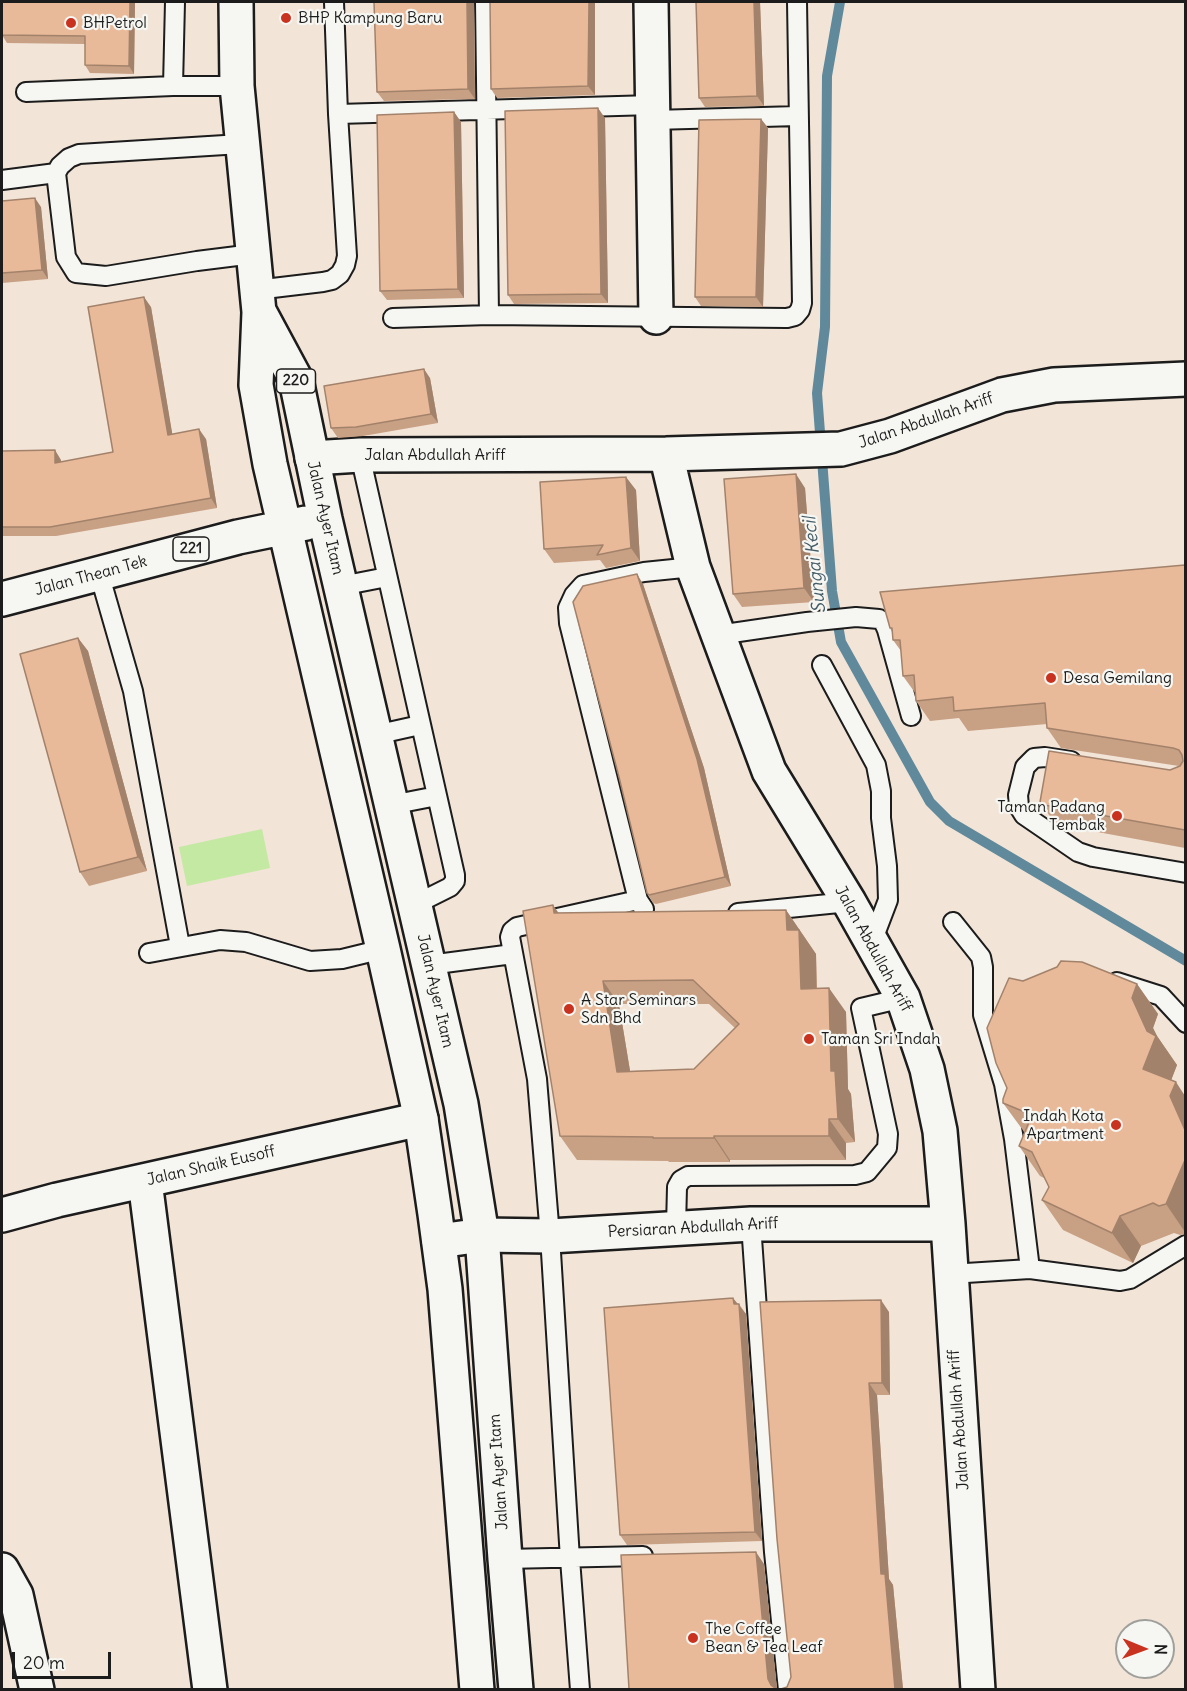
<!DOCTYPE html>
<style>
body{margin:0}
#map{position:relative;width:1187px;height:1691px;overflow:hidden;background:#f2e4d7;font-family:Delius,sans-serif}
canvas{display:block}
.frame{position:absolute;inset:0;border:3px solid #1c1c1c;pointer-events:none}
.north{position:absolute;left:1115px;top:1619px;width:60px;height:60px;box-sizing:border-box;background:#f6f6f2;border:2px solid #9f9f9c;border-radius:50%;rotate:91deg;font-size:16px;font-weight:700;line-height:24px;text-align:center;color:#1c1c1c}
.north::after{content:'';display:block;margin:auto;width:21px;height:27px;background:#c8321e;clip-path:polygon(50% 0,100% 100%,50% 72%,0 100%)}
.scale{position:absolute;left:12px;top:1652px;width:99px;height:27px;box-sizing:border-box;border:3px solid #1c1c1c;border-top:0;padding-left:8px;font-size:18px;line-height:21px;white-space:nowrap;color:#1c1c1c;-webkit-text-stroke:4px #f6f6f2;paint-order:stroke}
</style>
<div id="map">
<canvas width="1187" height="1691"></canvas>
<div class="frame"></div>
<div class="north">N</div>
<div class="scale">20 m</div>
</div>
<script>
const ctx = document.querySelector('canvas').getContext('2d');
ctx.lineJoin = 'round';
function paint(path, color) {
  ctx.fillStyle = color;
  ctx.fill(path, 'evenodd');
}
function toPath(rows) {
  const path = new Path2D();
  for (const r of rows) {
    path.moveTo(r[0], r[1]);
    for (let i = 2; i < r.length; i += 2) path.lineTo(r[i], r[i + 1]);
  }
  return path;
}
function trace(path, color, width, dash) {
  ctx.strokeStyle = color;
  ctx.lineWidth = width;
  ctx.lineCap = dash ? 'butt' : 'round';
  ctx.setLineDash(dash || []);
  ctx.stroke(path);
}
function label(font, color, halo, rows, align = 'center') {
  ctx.font = font + ' Delius,sans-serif';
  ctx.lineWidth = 4.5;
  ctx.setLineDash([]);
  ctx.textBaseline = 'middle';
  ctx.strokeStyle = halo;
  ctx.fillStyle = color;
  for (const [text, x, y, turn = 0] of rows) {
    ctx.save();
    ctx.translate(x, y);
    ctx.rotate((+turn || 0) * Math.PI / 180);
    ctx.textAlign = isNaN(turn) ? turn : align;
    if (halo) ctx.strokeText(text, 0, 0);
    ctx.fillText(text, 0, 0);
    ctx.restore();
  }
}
paint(toPath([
 [262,829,270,868,187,886,179,847]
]), '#c3e9a3');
trace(toPath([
 [840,2,827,76,825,327,817,393,832,591,841,642,930,802,949,821,1186,961]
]), '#608a9b', 10);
const service = toPath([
 [485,2,489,315],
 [173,86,175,2],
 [26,92,173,86,237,86],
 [338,114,653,105],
 [653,120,798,116],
 [241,144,79,154,69,158,60,166,56,173,66,257,76,273,106,276,197,261,253,254],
 [2,180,56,173],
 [256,290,323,282,332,280,340,274,345,265,347,256,338,114,334,2],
 [393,318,489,315,787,318,795,316,800,310,802,303,797,2],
 [360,455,455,875,455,881,450,887,414,905],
 [99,573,133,691,180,946],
 [341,586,387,577],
 [718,635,807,622,856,617,879,619,884,623,887,630,911,716],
 [822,665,876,765,881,791,881,818,887,866,888,900,872,942],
 [375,735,420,725],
 [1071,761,1045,757,1034,758,1025,767,1018,795,1019,807,1024,815,1078,852,1093,857,1186,873],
 [391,805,437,796],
 [644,909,638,900,569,623,568,608,574,595,583,585,644,572,693,567],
 [738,913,849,902],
 [953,922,981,957,983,967,983,1015,1004,1084,1014,1139,1030,1269],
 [149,953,220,940,246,942,310,961,342,959,383,949],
 [429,965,513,954],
 [1117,982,1161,996,1186,1023],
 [751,1224,774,1552,788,1690],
 [676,1227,677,1187,681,1180,688,1176,855,1175,867,1172,887,1148,888,1134,861,1008,903,998],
 [950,1274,1030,1269,1120,1281,1130,1279,1186,1245],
 [505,1559,643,1556],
 [580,1690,570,1559,550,1236,537,1079,510,937,512,931,517,927,638,900]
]);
const minor = toPath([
 [651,2,656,317],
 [666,454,693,567,769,771,849,902,903,998,927,1069,940,1131,948,1224,978,1690],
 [312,458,360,455,666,454,841,449,890,436,1002,395,1054,385,1186,379],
 [145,1181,210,1690],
 [2,1215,57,1200,421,1119],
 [439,1241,482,1235,550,1236,751,1224,948,1224],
 [2,1570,16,1595,37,1690]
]);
const primary = toPath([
 [236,2,237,86,259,312,256,385,270,464,383,949,421,1119,435,1214,445,1289,477,1690],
 [260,313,296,380,325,519,461,1104,482,1235,505,1559,516,1690],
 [2,599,238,537,306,523]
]);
trace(service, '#1c1c1c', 22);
trace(minor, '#1c1c1c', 38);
trace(primary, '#1c1c1c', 38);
trace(service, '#f6f6f2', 18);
trace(minor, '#f6f6f2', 33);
trace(primary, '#f6f6f2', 33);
paint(toPath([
 [135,2,134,74,90,73,85,65,85,44,7,43,2,35],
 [374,2,474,2,475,99,384,101,377,92],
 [490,2,595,2,595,95,497,98,491,89],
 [696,2,760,2,764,106,705,107,699,98],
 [454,112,461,122,464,298,387,300,380,291],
 [605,118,608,303,514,304,508,295],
 [761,119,768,128,763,307,701,306,695,297],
 [2,201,41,207,48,279,2,283],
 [151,307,172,434,206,439,217,508,56,536,2,536,2,451,61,460,61,462,113,452],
 [430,378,438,423,363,436,338,438,331,428],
 [805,488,814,602,742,607,733,594],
 [636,490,640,561,606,568,600,560,554,563,544,549],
 [1185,565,1185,848,1059,825,1054,822,1040,802,1170,770,1179,766,1061,748,1047,728,1047,724,968,731,959,718,930,721,916,701,916,694,903,676,901,651,893,640,892,632,890,628],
 [643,584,704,768,731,886,656,904,653,903,647,893],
 [78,638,88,651,147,871,89,886,80,872],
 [786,910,816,954,817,988,846,1012,848,1089,851,1094,855,1142,846,1143,846,1160,730,1160,730,1162,669,1162,668,1161,577,1160,560,1136,559,913],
 [619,1004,709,1004,735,1028,694,1069,630,1071],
 [1137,984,1158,1014,1153,1028,1157,1036,1177,1065,1171,1080,1185,1096,1185,1234,1180,1235,1174,1233,1141,1246,1133,1263,1063,1230,1042,1200,1049,1187,1044,1178,1040,1176,1019,1146,1025,1133,1003,1103,1007,1088],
 [738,1304,739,1304,746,1314,762,1541,627,1545,620,1535],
 [889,1312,890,1395,877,1395,889,1579,893,1585,903,1689,629,1689,764,1564,777,1689,781,1689,787,1687,791,1677,777,1539]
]), '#c8a084');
paint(toPath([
 [130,2,135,2,134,74,129,66],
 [467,2,474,2,475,99,468,89],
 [589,2,595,2,595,95,588,86],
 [754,2,760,2,764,106,757,96],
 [598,108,605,118,608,303,601,294],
 [454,112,461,122,464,298,458,289],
 [761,119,768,128,763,307,756,297],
 [35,198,41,207,48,279,42,270],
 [144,297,151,307,174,444,168,435],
 [424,369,430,378,438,423,431,414],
 [199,429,206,439,217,508,211,498],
 [55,450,61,460,61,472,55,463],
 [796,474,805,488,814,602,804,588],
 [626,477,636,490,640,561,631,548],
 [637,574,643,584,704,768,731,886,725,877],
 [78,638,88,651,147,871,138,857],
 [553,905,570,929,554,913],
 [786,910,816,954,817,1013,801,989,787,930],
 [603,981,619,1004,634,1095,617,1072],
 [1137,984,1158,1014,1153,1028,1157,1036,1177,1065,1164,1099,1143,1069,1147,1031,1132,998],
 [829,988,846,1012,848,1089,851,1094,855,1142,838,1119,831,1071],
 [1176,1082,1185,1096,1185,1130,1170,1096],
 [829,1119,846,1143,846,1160,829,1136],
 [714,1136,730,1160,730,1162,714,1138],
 [1185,1160,1185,1232,1166,1204],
 [1120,1216,1141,1246,1133,1263,1112,1233],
 [733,1298,746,1314,762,1541,755,1532],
 [881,1300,889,1312,890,1395,882,1383],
 [869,1383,877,1395,889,1579,893,1585,903,1689,895,1689,881,1574],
 [756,1552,764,1564,777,1689,771,1685,768,1679]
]), '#a3826b');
const building = toPath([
 [2,2,130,2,129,66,85,65,85,36,2,35,2,2],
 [374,2,467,2,468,89,377,92,374,2],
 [490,2,589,2,588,86,491,89,490,2],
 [696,2,754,2,757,96,699,98,696,2],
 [598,108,601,294,508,295,505,111,598,108],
 [454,112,458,289,380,291,377,115,454,112],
 [761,119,756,297,695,297,699,120,761,119],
 [35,198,42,270,2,273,2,201,35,198],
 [144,297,168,435,199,429,211,498,50,527,2,527,2,451,55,450,55,463,113,452,88,307,144,297],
 [424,369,431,414,356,427,331,428,324,386,424,369],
 [796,474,804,588,733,594,724,479,796,474],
 [626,477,631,548,597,555,603,545,544,549,540,482,626,477],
 [1185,565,1185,830,1044,805,1040,802,1049,751,1170,770,1180,766,1183,761,1182,755,1179,750,1173,748,1047,728,1045,703,954,711,953,697,916,701,914,675,903,676,900,640,893,640,892,628,890,628,880,592,1185,565],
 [637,574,697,759,725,877,649,895,647,893,619,777,573,602,583,586,637,574],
 [78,638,138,857,80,872,20,654,78,638],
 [553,905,554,913,786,910,787,930,799,930,801,989,829,988,831,1071,835,1071,838,1119,829,1119,829,1136,714,1136,714,1138,653,1138,653,1137,560,1136,523,911,553,905],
 [693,980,739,1024,694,1069,617,1072,603,981,693,980],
 [1061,961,1082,962,1137,984,1132,998,1147,1031,1156,1036,1143,1069,1176,1082,1170,1096,1185,1130,1185,1160,1166,1204,1159,1206,1153,1203,1120,1216,1112,1233,1042,1200,1049,1187,1032,1152,1019,1146,1032,1115,1003,1103,1003,1099,1007,1088,996,1063,987,1028,1009,978,1023,981,1057,967,1061,961],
 [733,1298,734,1304,739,1304,755,1532,620,1535,604,1308,733,1298],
 [881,1300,882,1383,869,1383,881,1574,885,1574,895,1689,629,1689,621,1555,756,1552,768,1679,771,1685,776,1689,781,1689,787,1687,791,1677,777,1539,760,1302,881,1300]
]);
paint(building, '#e9ba99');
trace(building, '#a3826b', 1.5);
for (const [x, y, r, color] of [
 [286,18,6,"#c8321e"],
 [71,23,6,"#c8321e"],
 [1051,678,6,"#c8321e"],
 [1117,816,6,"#c8321e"],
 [569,1009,6,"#c8321e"],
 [809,1039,6,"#c8321e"],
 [1116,1125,6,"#c8321e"],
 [693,1638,6,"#c8321e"]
]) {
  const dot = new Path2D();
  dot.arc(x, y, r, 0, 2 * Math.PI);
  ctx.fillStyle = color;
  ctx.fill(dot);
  trace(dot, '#f6f6f2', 2);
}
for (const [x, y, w] of [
 [296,381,39],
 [191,549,36]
]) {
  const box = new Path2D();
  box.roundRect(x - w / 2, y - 12, w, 24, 4.5);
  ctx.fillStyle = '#f6f6f2';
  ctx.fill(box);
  trace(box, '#1c1c1c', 1.5);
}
label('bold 15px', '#1c1c1c', null, [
 ["220",296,381],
 ["221",191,549]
]);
label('16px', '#1c1c1c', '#f6f6f2', [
 ["BHP Kampung Baru",298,18],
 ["BHPetrol",83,23],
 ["Desa Gemilang",1063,678],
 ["Taman Padang",1105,807,"right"],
 ["Tembak",1105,825,"right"],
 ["A Star Seminars",581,1000],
 ["Sdn Bhd",581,1018],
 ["Taman Sri Indah",821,1039],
 ["Indah Kota",1104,1116,"right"],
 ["Apartment",1104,1134,"right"],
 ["The Coffee",705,1629],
 ["Bean & Tea Leaf",705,1647]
], 'left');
label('16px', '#1c1c1c', '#f6f6f2', [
 ["Jalan Abdullah Ariff",926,421,-19],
 ["Jalan Abdullah Ariff",435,455],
 ["Jalan Ayer Itam",325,518,77],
 ["Jalan Thean Tek",91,576,-15],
 ["Jalan Abdullah Ariff",873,949,61],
 ["Jalan Ayer Itam",435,991,77],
 ["Jalan Shaik Eusoff",211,1166,-13],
 ["Persiaran Abdullah Ariff",693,1228,-3],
 ["Jalan Abdullah Ariff",959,1420,-94],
 ["Jalan Ayer Itam",499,1472,-94]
]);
label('italic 18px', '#445c66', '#f6f6f2', [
 ["Sungai Kecil",815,565,-96]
]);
</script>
